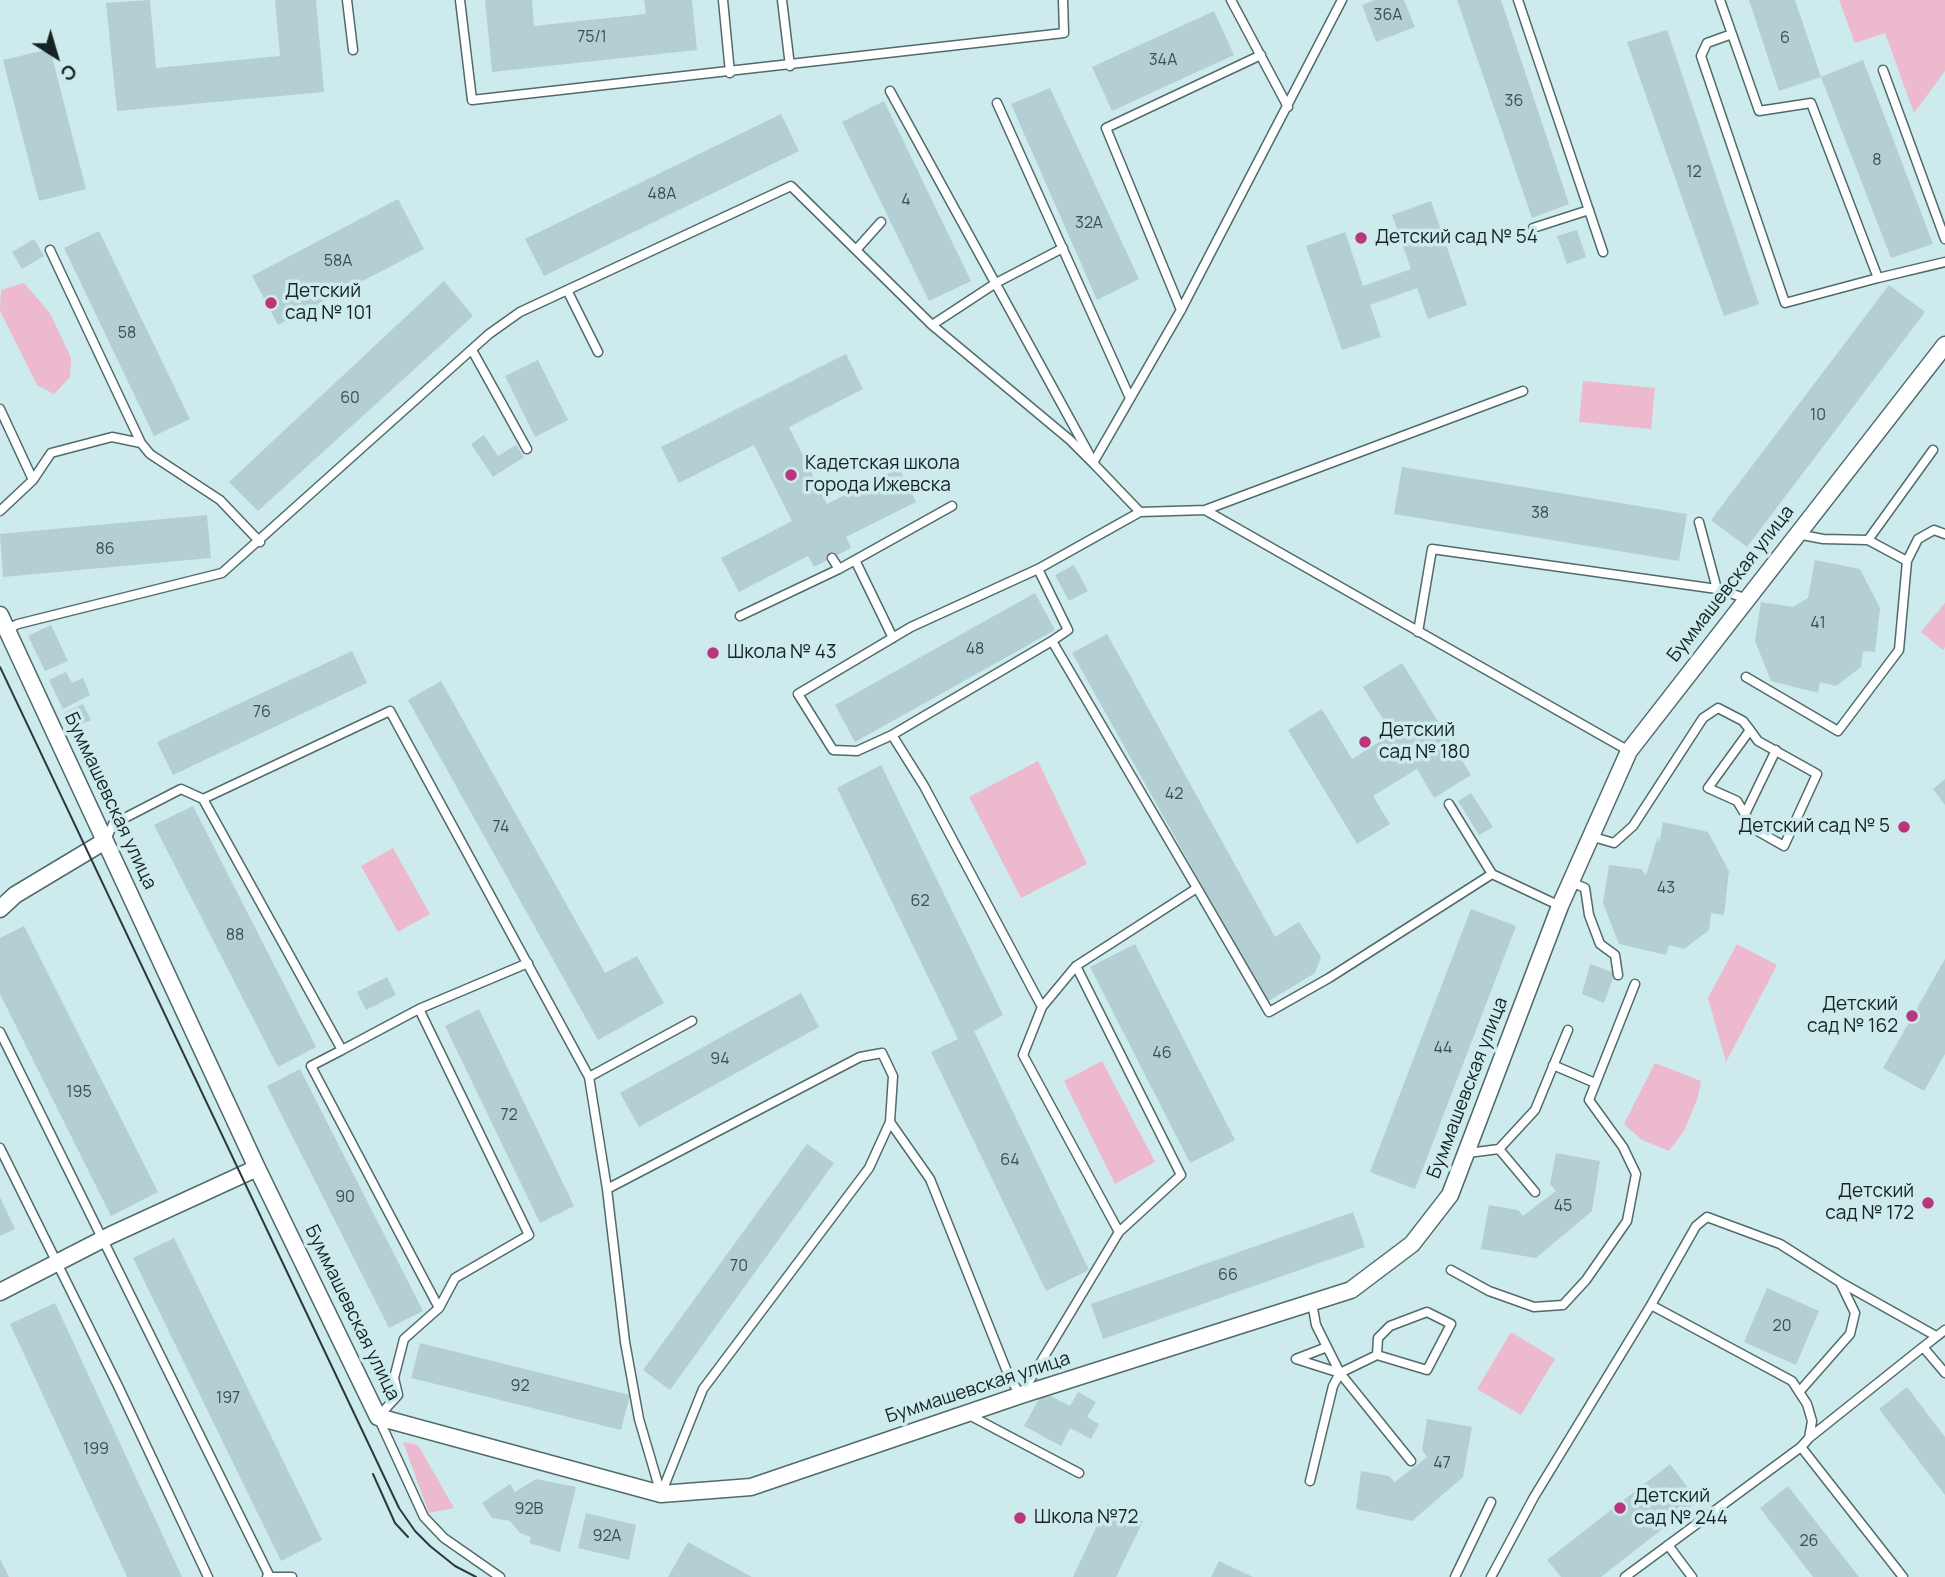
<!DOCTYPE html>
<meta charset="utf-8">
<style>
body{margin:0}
#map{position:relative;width:1945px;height:1577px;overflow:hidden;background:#cdeaed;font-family:Manrope,sans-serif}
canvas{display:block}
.north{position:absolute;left:21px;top:21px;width:70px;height:70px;-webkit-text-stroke:5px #cdeaed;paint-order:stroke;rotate:143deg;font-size:19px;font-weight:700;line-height:28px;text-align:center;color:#172223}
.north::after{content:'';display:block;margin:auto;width:24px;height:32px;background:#172223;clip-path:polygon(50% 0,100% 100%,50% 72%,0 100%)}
</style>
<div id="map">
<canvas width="1945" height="1577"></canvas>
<div class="north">С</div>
</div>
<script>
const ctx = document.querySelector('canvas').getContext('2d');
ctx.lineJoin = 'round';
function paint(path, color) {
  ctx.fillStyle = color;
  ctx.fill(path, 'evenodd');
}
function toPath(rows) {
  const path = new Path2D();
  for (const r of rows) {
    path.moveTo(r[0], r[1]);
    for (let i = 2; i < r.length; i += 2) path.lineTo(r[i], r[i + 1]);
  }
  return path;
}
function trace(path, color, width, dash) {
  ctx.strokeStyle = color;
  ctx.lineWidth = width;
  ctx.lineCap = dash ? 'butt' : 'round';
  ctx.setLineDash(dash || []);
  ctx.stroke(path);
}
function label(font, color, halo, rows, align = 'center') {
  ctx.font = font + ' Manrope,sans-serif';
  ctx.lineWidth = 7;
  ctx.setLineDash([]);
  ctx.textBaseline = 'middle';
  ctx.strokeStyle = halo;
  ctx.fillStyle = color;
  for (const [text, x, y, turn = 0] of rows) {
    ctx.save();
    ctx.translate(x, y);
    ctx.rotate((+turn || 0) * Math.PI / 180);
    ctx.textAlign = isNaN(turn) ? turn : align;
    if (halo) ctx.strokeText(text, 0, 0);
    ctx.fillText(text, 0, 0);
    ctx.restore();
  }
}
paint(toPath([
 [1839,0,1945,0,1945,71,1914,113,1885,33,1855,43],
 [24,283,50,313,71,358,70,377,54,394,37,385,0,311,1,290],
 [1583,381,1655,388,1651,429,1579,422],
 [1945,603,1945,647,1943,650,1921,632],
 [1038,761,1087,864,1021,898,969,797],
 [393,848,430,914,398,932,361,866],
 [1737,944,1777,965,1726,1062,1708,998],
 [1102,1061,1155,1162,1115,1184,1064,1081],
 [1655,1063,1701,1081,1698,1097,1684,1131,1669,1151,1642,1140,1624,1124],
 [1511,1332,1555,1359,1521,1415,1477,1389],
 [403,1442,418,1445,454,1508,429,1513]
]), '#edb9cf');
paint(toPath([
 [150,0,156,68,280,56,275,0,316,0,324,92,117,111,106,3],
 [485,0,532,0,534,26,646,14,644,0,692,0,697,50,492,72],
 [1375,0,1404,0,1415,27,1376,42,1362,5],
 [1457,0,1501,0,1569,204,1532,218],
 [1749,0,1795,0,1821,77,1863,60,1933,244,1891,258,1821,77,1779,91],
 [1214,11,1234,55,1112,111,1092,67],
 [1667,30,1759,304,1724,316,1627,42],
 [50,49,86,189,39,201,3,60],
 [1050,88,1139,279,1097,300,1011,104],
 [884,101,971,281,929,301,842,122],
 [781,114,799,151,544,276,525,239],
 [398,199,424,249,278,325,252,276],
 [1431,201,1467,305,1428,319,1417,288,1370,305,1381,337,1342,350,1306,246,1345,232,1363,286,1411,269,1392,215],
 [1577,230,1586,257,1567,264,1557,236],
 [99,231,190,419,154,436,64,248],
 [34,239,44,256,22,269,12,252],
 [444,281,473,316,258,511,229,482],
 [1889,285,1925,312,1747,547,1711,520],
 [846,354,863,389,789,427,827,504,899,468,916,502,846,537,851,548,814,567,808,556,739,592,721,558,792,521,754,445,679,483,661,447],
 [538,360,568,420,535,437,505,376],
 [484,435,498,456,516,445,524,457,493,477,471,444],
 [1402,467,1687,514,1679,561,1394,514],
 [207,515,211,558,3,577,0,534],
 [1815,560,1860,569,1880,608,1875,652,1863,651,1861,667,1836,686,1820,682,1818,693,1771,681,1755,641,1761,602,1793,607,1808,598],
 [1074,565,1088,591,1069,601,1055,575],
 [1035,593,1055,630,855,742,835,705],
 [51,625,68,661,45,671,28,636],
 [1107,634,1275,937,1299,922,1321,957,1315,973,1267,1002,1072,653],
 [352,651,367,683,173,775,157,742],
 [1402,663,1471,775,1434,798,1417,769,1373,796,1390,824,1357,844,1288,730,1322,709,1352,759,1392,734,1363,687],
 [66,672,72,683,83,678,90,695,63,709,49,680],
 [441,681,605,973,637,956,664,1003,598,1040,408,700],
 [83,704,91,720,71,729,64,713],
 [881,765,1003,1015,974,1031,1089,1270,1046,1291,931,1052,958,1039,837,788],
 [1945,779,1945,805,1933,789],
 [1471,793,1493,827,1479,835,1458,801],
 [193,806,316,1047,278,1067,154,825],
 [1663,822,1708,832,1729,871,1724,915,1711,913,1709,930,1684,949,1669,945,1666,955,1619,944,1603,903,1609,865,1641,869,1646,875,1658,836,1659,844],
 [1471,909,1516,926,1415,1189,1370,1172],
 [24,926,158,1192,111,1216,0,994,0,938],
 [1135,944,1235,1140,1190,1163,1090,967],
 [1945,959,1945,1054,1924,1091,1883,1068],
 [1590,964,1615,973,1604,1003,1582,994],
 [387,977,396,995,366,1010,357,992],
 [801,993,819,1027,639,1127,620,1093],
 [479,1009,574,1206,540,1223,445,1026],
 [300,1069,423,1311,389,1328,267,1086],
 [807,1144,834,1163,670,1390,643,1370],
 [1556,1153,1600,1161,1592,1211,1536,1258,1481,1249,1489,1205,1518,1210,1523,1216,1556,1191,1550,1184],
 [0,1197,15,1229,0,1236],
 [1353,1212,1365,1247,1103,1339,1091,1304],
 [174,1238,322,1540,281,1561,133,1258],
 [1767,1288,1819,1311,1796,1365,1744,1342],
 [55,1303,182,1577,127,1577,10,1324],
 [420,1343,630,1395,621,1430,411,1378],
 [1907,1387,1945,1437,1945,1495,1879,1409],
 [1043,1392,1070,1406,1078,1392,1096,1402,1087,1417,1099,1424,1091,1439,1070,1428,1061,1446,1024,1426],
 [1427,1419,1472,1427,1463,1477,1412,1521,1356,1509,1361,1471,1389,1476,1395,1482,1427,1457,1422,1450],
 [1670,1464,1698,1501,1601,1577,1561,1577,1547,1560],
 [536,1479,576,1487,560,1552,529,1543,531,1537,520,1533,510,1521,492,1518,482,1503,510,1484,515,1492],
 [1788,1486,1859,1577,1813,1577,1760,1508],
 [1107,1504,1143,1521,1116,1577,1073,1577],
 [586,1513,636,1525,629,1560,578,1548],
 [688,1542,752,1577,668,1577],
 [0,1559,9,1577,0,1577],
 [1219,1561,1253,1577,1211,1577]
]), '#b3cfd3');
const lane = toPath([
 [347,0,353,50],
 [460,0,472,100,1064,33,1063,0],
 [723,0,730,73],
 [782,0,790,66],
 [1231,0,1288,107],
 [1342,0,1181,310,1093,463,1140,512,1205,510,1629,751],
 [1518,0,1603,252],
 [1720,0,1759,111,1811,103,1878,278,1945,262],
 [1732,34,1707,43,1701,56,1785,303,1878,278],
 [1883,70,1945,239],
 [890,91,1089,454],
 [997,103,1130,398],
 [1533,228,1589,210],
 [856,250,881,222],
 [567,290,598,352],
 [1181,310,1106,128,1261,55],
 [932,325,996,283,1063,248],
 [472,350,527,449],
 [0,409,33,480,0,511],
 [141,443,150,454,220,500,260,542],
 [33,480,51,453,112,437,141,443,50,250],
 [1205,510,1523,391],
 [1699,522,1717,589],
 [1797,534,1823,539,1868,540,1933,450],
 [1868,540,1907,561],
 [832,558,839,569,952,506],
 [855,560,893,638],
 [740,616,839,569],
 [5,630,18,624,222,573,489,334,520,312,791,186,932,325,1070,440,1093,463],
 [1418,632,1432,549,1717,589,1745,598],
 [1746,677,1838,731,1899,650,1907,561,1918,539,1934,530,1945,534],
 [892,735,857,751,833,750,798,694,911,627,1038,569],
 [203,799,342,1050,311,1066,439,1308,404,1339,394,1378,398,1395,378,1417,424,1517,444,1538,500,1577],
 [1449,804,1492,874],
 [1745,814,1776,750],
 [1590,836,1614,843,1633,826,1703,718,1718,708,1743,721,1750,730,1758,741,1817,774,1784,846,1754,829,1737,801,1708,788,1750,730],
 [106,840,113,824,181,789,203,799,390,711,589,1077,607,1189],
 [1571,882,1585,888,1589,915,1600,944,1615,955,1618,975],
 [1197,888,1269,1012,1329,978,1492,874,1560,906],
 [1076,966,1181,1175,1119,1232],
 [1042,1007,924,786,892,735,1052,641],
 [0,1032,269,1575],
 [342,1050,419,1009],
 [882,1053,893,1076,890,1122,869,1168,703,1389,661,1494,639,1419,625,1342,607,1189,860,1057,882,1053],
 [1553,1065,1595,1083],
 [589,1077,692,1021],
 [890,1122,930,1179,1010,1379,1021,1395,1119,1232,1023,1055,1042,1007,1076,966,1197,888,1052,641,1068,630,1038,569,1140,512],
 [0,1148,118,1386,208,1577],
 [1499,1149,1535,1110,1568,1030],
 [1468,1153,1499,1149,1535,1192],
 [1451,1270,1489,1291,1534,1307,1563,1305,1586,1280,1627,1221,1636,1174,1623,1147,1589,1100,1635,984],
 [1840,1282,1936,1336],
 [1312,1303,1316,1325,1340,1373,1411,1461],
 [1651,1305,1696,1226,1707,1217,1780,1244,1840,1282,1855,1313,1850,1334,1799,1392],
 [439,1308,455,1278,529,1235,419,1009,528,963],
 [1945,1330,1923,1347,1945,1373],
 [1327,1347,1296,1359,1340,1373],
 [967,1414,1079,1473],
 [1809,1438,1923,1347],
 [1801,1447,1903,1577],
 [1310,1481,1333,1386,1340,1373,1377,1355,1427,1370,1451,1324,1427,1312,1390,1326,1378,1338,1377,1355],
 [1668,1545,1692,1577],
 [267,1577,292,1577],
 [1455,1577,1491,1502],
 [1491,1577,1534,1497,1651,1305,1792,1381,1807,1404,1812,1421,1809,1438,1801,1447,1625,1577]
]);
const street = toPath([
 [0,615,257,1168,378,1417,661,1494,751,1487,1021,1395,1351,1290,1412,1244,1450,1195,1560,906,1629,751,1945,345],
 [0,909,15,895,105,841],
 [0,1292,111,1235,257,1168]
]);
trace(lane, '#516a6e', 11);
trace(street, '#516a6e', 19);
trace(lane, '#fff', 8);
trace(street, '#fff', 16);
trace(toPath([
 [0,667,399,1508,415,1531,430,1546,455,1566,476,1577],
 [373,1474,395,1523,408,1537]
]), '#2c393a', 2);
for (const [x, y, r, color] of [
 [1361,238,7,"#b9367d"],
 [271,303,7,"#b9367d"],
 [791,475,7,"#b9367d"],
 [713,653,7,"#b9367d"],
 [1365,742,7,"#b9367d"],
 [1904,827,7,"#b9367d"],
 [1912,1016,7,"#b9367d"],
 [1928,1203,7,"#b9367d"],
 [1620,1508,7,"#b9367d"],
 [1020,1518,7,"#b9367d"]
]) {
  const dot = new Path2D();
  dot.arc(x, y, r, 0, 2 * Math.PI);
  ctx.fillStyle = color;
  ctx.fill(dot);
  trace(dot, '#cdeaed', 2.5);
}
label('16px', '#3e4d4f', null, [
 ["36А",1388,16],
 ["75/1",592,38],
 ["6",1785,39],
 ["34А",1163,61],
 ["36",1514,102],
 ["8",1877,161],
 ["12",1694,173],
 ["48А",662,195],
 ["4",906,201],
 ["32А",1089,224],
 ["58А",338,262],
 ["58",127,334],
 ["60",350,399],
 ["10",1818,416],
 ["38",1540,514],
 ["86",105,550],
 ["41",1818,624],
 ["48",975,650],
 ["76",262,713],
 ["42",1174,795],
 ["74",501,828],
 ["43",1666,889],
 ["62",920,902],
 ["88",235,936],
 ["44",1443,1049],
 ["46",1162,1054],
 ["94",720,1060],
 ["195",79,1093],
 ["72",509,1116],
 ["64",1010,1161],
 ["90",345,1198],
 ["45",1563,1207],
 ["70",739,1267],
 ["66",1228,1276],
 ["20",1782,1327],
 ["92",520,1387],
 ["197",228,1399],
 ["199",96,1450],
 ["47",1442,1464],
 ["92В",529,1510],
 ["92А",607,1537],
 ["26",1809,1542]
]);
label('19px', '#172223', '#cdeaed', [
 ["Детский сад № 54",1375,238],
 ["Детский",285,292],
 ["сад № 101",285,314],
 ["Кадетская школа",805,464],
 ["города Ижевска",805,486],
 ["Школа № 43",727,653],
 ["Детский",1379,731],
 ["сад № 180",1379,753],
 ["Детский сад № 5",1890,827,"right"],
 ["Детский",1898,1005,"right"],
 ["сад № 162",1898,1027,"right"],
 ["Детский",1914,1192,"right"],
 ["сад № 172",1914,1214,"right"],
 ["Детский",1634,1497],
 ["сад № 244",1634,1519],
 ["Школа №72",1034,1518]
], 'left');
label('19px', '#172223', '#cdeaed', [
 ["Буммашевская улица",1731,584,-52],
 ["Буммашевская улица",110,801,65],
 ["Буммашевская улица",1468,1088,-69],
 ["Буммашевская улица",352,1313,64],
 ["Буммашевская улица",978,1388,-18]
]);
</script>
